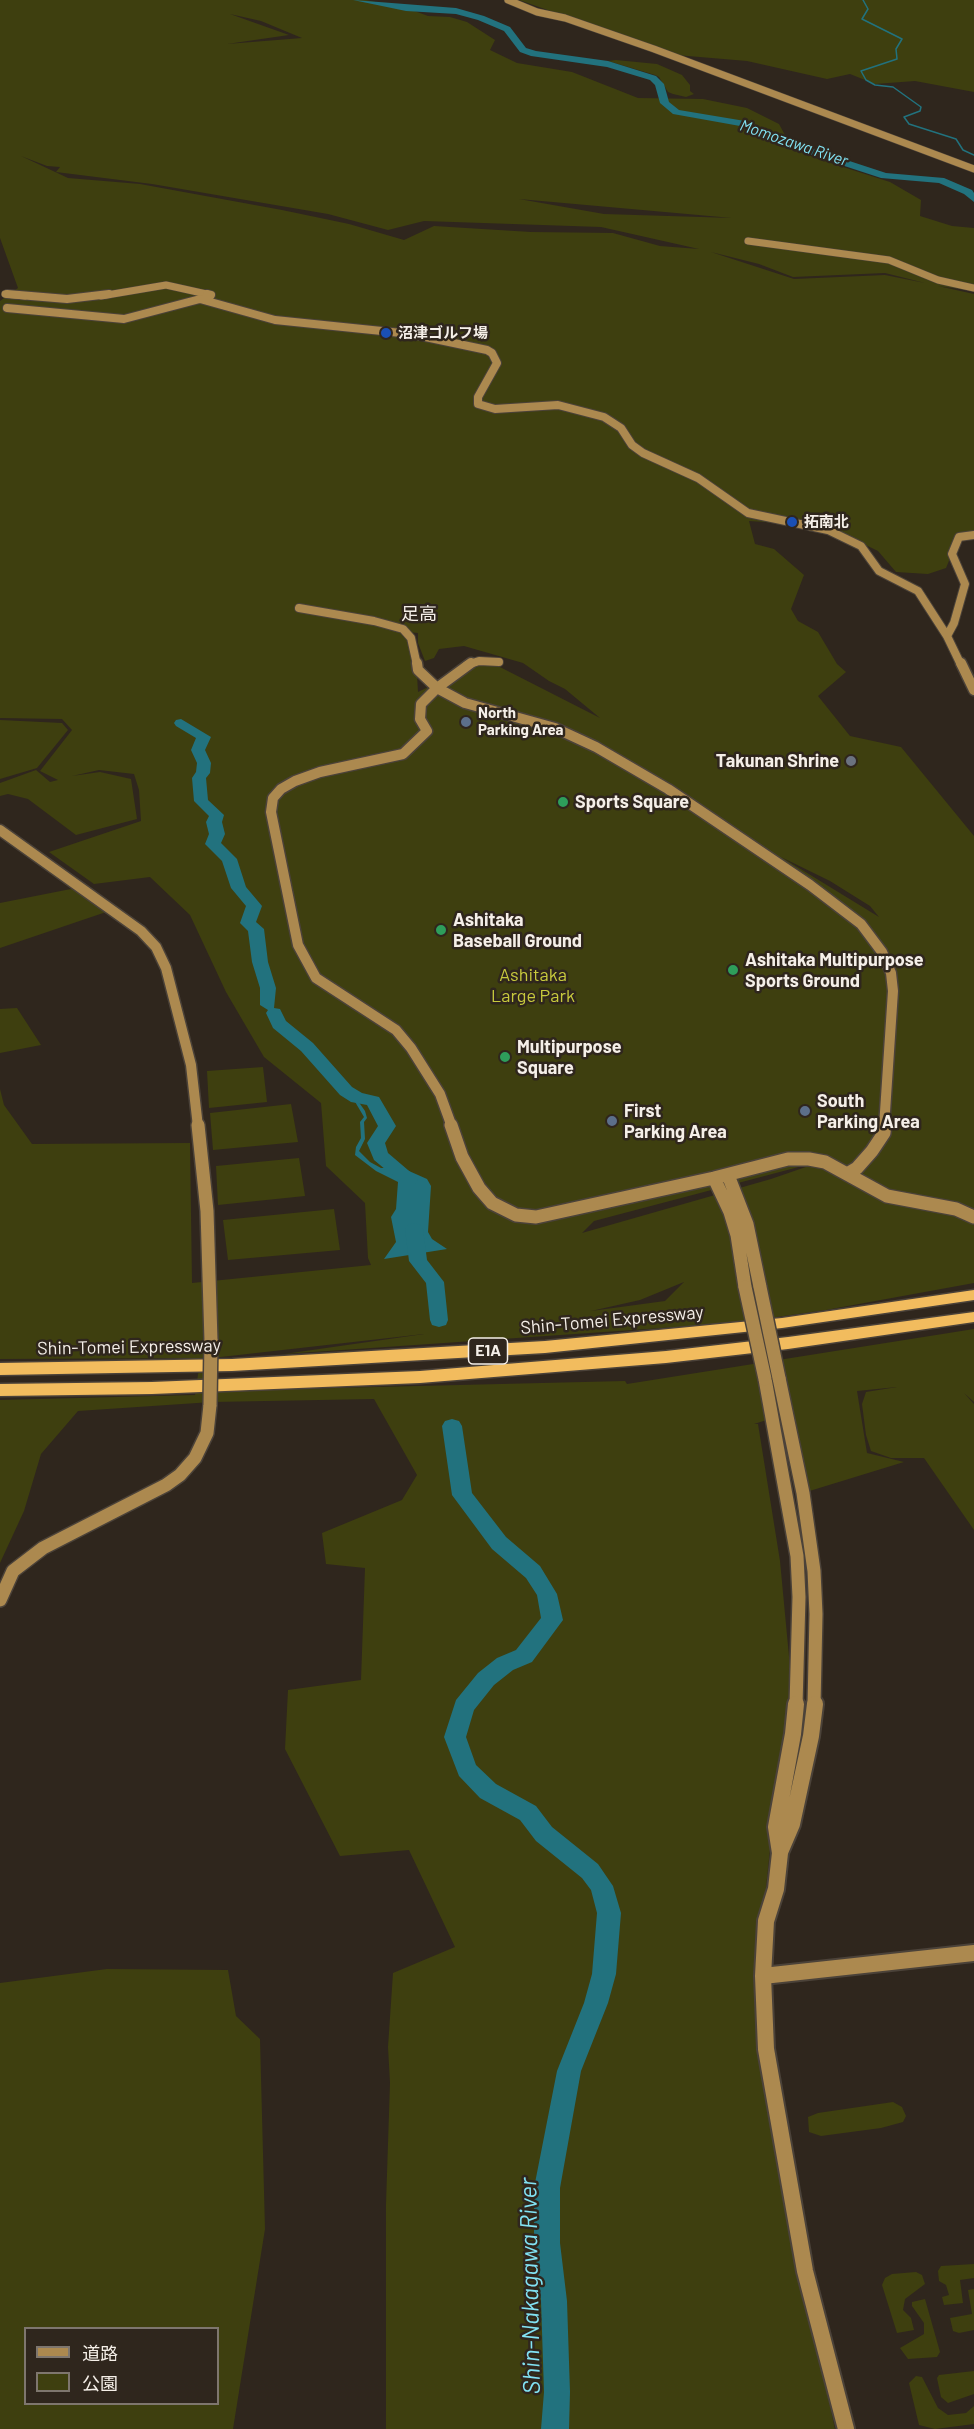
<!DOCTYPE html>
<meta charset="utf-8">
<style>
body{margin:0}
#map{position:relative;width:974px;height:2429px;overflow:hidden;background:#2f261d;font-family:Barlow,"Noto Sans JP",sans-serif}
canvas{display:block}
.legend{position:absolute;left:24px;top:2327px;width:195px;height:78px;box-sizing:border-box;background:#2f261d;border:2px solid #7e766e;margin:0;padding:8px 10px;list-style:none;font-size:18px;color:#f5efe8}
.legend li{display:flex;align-items:center;gap:12px;height:30px}
.legend b{width:30px;border:2px solid #7e766e}
</style>
<div id="map">
<canvas width="974" height="2429"></canvas>
<ul class="legend">
<li><b style="height:8px;background:#ac894f"></b>道路</li>
<li><b style="height:16px;background:#3e3f0f"></b>公園</li>
</ul>
</div>
<script>
const ctx = document.querySelector('canvas').getContext('2d');
ctx.lineJoin = 'round';
function paint(path, color) {
  ctx.fillStyle = color;
  ctx.fill(path, 'evenodd');
}
function toPath(rows) {
  const path = new Path2D();
  for (const r of rows) {
    path.moveTo(r[0], r[1]);
    for (let i = 2; i < r.length; i += 2) path.lineTo(r[i], r[i + 1]);
  }
  return path;
}
function trace(path, color, width, dash) {
  ctx.strokeStyle = color;
  ctx.lineWidth = width;
  ctx.lineCap = dash ? 'butt' : 'round';
  ctx.setLineDash(dash || []);
  ctx.stroke(path);
}
function label(font, color, halo, rows, align = 'center') {
  ctx.font = font + ' Barlow,"Noto Sans JP",sans-serif';
  ctx.lineWidth = 5;
  ctx.setLineDash([]);
  ctx.textBaseline = 'middle';
  ctx.strokeStyle = halo;
  ctx.fillStyle = color;
  for (const [text, x, y, turn = 0] of rows) {
    ctx.save();
    ctx.translate(x, y);
    ctx.rotate((+turn || 0) * Math.PI / 180);
    ctx.textAlign = isNaN(turn) ? turn : align;
    if (halo) ctx.strokeText(text, 0, 0);
    ctx.fillText(text, 0, 0);
    ctx.restore();
  }
}
paint(toPath([
 [0,0,366,0,409,9,428,16,450,17,467,22,495,40,490,50,517,63,572,72,638,98,703,99,747,108,779,124,792,148,818,159,890,182,921,200,920,216,952,226,974,228,974,291,938,286,974,294,974,535,958,539,946,568,928,574,896,572,878,551,837,531,796,524,749,521,755,544,774,549,804,575,791,609,798,621,818,632,837,664,846,672,818,696,850,736,901,747,974,836,974,1283,826,1310,735,1323,284,1354,424,1334,212,1358,211,1391,625,1381,627,1384,974,1329,974,1402,964,1393,974,1404,974,1530,924,1458,891,1458,871,1451,866,1435,862,1404,866,1392,897,1387,857,1391,867,1453,904,1462,803,1493,773,1418,754,1424,758,1424,780,1561,792,1688,775,1801,766,1888,765,2028,809,2310,835,2429,386,2429,386,2204,390,2083,388,2047,393,1973,455,1947,409,1850,340,1856,285,1749,288,1690,361,1680,365,1568,326,1564,322,1533,402,1500,417,1475,374,1399,212,1402,78,1411,41,1454,24,1511,0,1563,0,1400,195,1395,200,1361,189,1358,0,1359,0,1089,4,1105,32,1144,190,1143,192,1283,371,1265,368,1258,365,1203,326,1166,321,1103,264,1057,226,992,190,915,150,877,94,884,49,852,141,821,139,790,134,774,99,770,72,776,100,772,131,779,137,819,76,835,28,799,8,794,0,796,0,783,36,770,50,782,58,780,40,771,72,730,62,719,0,718,0,301,18,288,0,238],
 [230,14,261,21,302,38,227,44,289,35],
 [21,156,47,166,60,167,56,172,152,184,328,214,388,230,424,221,601,227,699,249,660,246,613,233,531,232,434,226,404,240,349,224,282,210,140,184,68,178],
 [519,199,732,218,733,218,604,214],
 [711,252,759,264,793,277,885,273,925,283,885,275,794,279],
 [408,632,418,633,418,643,425,661,434,658,439,649,464,646,523,663,549,681,565,689,600,718,494,664,472,666,418,692,417,675],
 [781,857,830,881,870,906,879,917],
 [829,1159,771,1179,582,1233,594,1221],
 [684,1282,665,1301,591,1311,640,1300],
 [519,0,974,0,974,92,915,81,875,84,850,74,827,79,747,61,676,55],
 [616,60,657,64,682,75,690,85,690,91,694,94,686,97,673,94,668,92,659,77,655,75,608,61],
 [0,720,62,723,68,730,37,768,0,779],
 [81,887,112,910,0,948,0,903],
 [17,1008,41,1045,0,1053,0,1009],
 [263,1067,267,1102,209,1108,207,1071],
 [291,1104,298,1142,213,1150,210,1113],
 [299,1158,305,1196,218,1205,216,1166],
 [334,1209,340,1250,228,1260,223,1220],
 [107,1969,228,1970,236,2016,260,2039,265,2229,233,2429,0,2429,0,1983],
 [26,2328,218,2328,218,2404,26,2404],
 [893,2102,902,2107,906,2116,903,2122,881,2128,821,2136,809,2132,808,2117,818,2113],
 [974,2264,974,2278,960,2280,963,2303,944,2305,942,2297,949,2295,946,2285,939,2281,938,2271,941,2266],
 [916,2272,922,2275,925,2284,905,2299,903,2310,911,2318,914,2330,897,2333,882,2285,885,2278,892,2274],
 [974,2289,974,2330,959,2333,953,2331,950,2318,972,2314,968,2290],
 [925,2299,940,2352,937,2357,908,2359,900,2348,924,2334,924,2323,912,2306,912,2302],
 [974,2371,974,2394,948,2403,941,2397,937,2378,939,2375],
 [916,2376,922,2377,938,2408,948,2415,966,2413,974,2406,974,2424,935,2429,919,2425,909,2383]
]), '#3e3f0f');
paint(toPath([
 [351,1095,359,1098,358,1101,365,1111,367,1118,364,1122,365,1139,359,1151,370,1162,381,1168,386,1168,391,1163,427,1179,431,1186,428,1232,432,1239,447,1249,384,1259,396,1242,391,1217,396,1209,398,1182,376,1171,355,1155,356,1147,361,1138,360,1122,364,1117]
]), '#22727e');
trace(toPath([
 [863,0,868,9,862,19,902,39,896,49,897,59,861,71,866,80,875,85,893,87,921,107,920,111,904,117,909,124,956,139,963,150,974,155]
]), '#22727e', 1.5);
paint(toPath([
 [353,0,456,8,484,16,510,27,526,48,536,51,608,61,656,76,664,84,669,102,679,110,745,121,825,153,886,173,944,178,972,190,974,193,974,202,964,194,939,183,881,178,817,157,740,126,673,114,660,103,655,85,650,80,607,67,531,56,520,52,504,31,478,20,456,14,406,11,353,0],
 [181,719,211,737,205,750,211,763,210,773,206,778,208,800,224,815,222,822,225,834,221,843,237,859,246,887,262,906,256,922,264,929,268,962,276,988,274,1008,280,1009,286,1021,313,1043,352,1087,362,1093,379,1097,396,1126,385,1143,388,1153,415,1176,418,1180,415,1184,403,1184,374,1160,367,1143,378,1126,367,1105,351,1102,340,1095,301,1051,273,1028,266,1013,268,1010,260,1005,260,988,252,962,248,931,240,923,246,906,231,888,222,861,205,844,209,834,206,822,209,816,194,801,192,778,196,772,197,763,191,750,196,738,176,726,174,723,176,720,181,719],
 [414,1223,420,1225,423,1229,427,1260,444,1282,448,1320,446,1325,439,1327,432,1325,430,1320,426,1283,409,1261,405,1229,408,1225,414,1223],
 [452,1419,459,1421,462,1426,472,1493,506,1537,540,1566,557,1594,563,1620,532,1662,513,1670,494,1685,474,1710,466,1737,476,1765,496,1784,536,1806,552,1827,598,1864,613,1886,621,1913,616,1974,608,2003,581,2071,560,2188,560,2243,567,2301,570,2392,569,2429,541,2429,544,2392,541,2301,534,2243,534,2188,557,2071,584,2003,592,1974,597,1913,591,1890,582,1878,536,1841,520,1820,480,1798,459,1776,444,1737,456,1700,478,1673,497,1658,516,1650,541,1618,537,1595,526,1578,492,1549,452,1495,442,1426,445,1421,452,1419]
]), '#22727e');
const secondaryFar4 = toPath([
 [508,0,537,12,565,18,654,49,974,169],
 [748,241,889,260,938,280,974,288],
 [5,294,25,296],
 [101,296,166,285,211,295]
]);
const secondaryFar3 = toPath([
 [7,294,67,299,109,294],
 [207,294,211,295],
 [7,308,124,319,200,299,275,320,411,334,487,350,492,353,497,363,478,397,478,404,495,409,558,405,604,417,621,428,632,445,643,453,698,478,748,513,828,530,861,546,879,571,918,591,947,636,961,665],
 [299,608,374,621,403,629,411,638,417,665],
 [947,636,954,623,965,584,952,554,959,537,974,535],
 [467,665,479,661,499,662]
]);
const secondaryFar2 = toPath([
 [417,663,418,670,437,688,465,703,555,728,596,747,668,789,810,885,861,924,882,952,891,973,893,991,884,1127],
 [961,663,974,690],
 [0,830,141,931,156,947,166,968,191,1065,198,1127],
 [452,1127,440,1094,411,1048,396,1030,316,978,298,945,271,812,273,798,281,789,295,781,320,772,403,754,427,731,420,719,421,704,437,688,471,663]
]);
const secondaryFar1 = toPath([
 [198,1125,207,1211,211,1341],
 [451,1125,462,1157,479,1188,492,1203,516,1215,536,1217,714,1178,788,1159,809,1159,825,1162,887,1196,956,1209,974,1217],
 [847,1174,857,1168,872,1151,884,1133,885,1125],
 [728,1175,747,1224,760,1287],
 [714,1178,730,1212,737,1235,745,1287],
 [779,1378,803,1493,814,1571,816,1614,814,1705],
 [765,1379,797,1556,799,1597,796,1705],
 [0,1600,13,1571,43,1548,166,1485,180,1475,195,1458,207,1433,210,1405]
]);
const secondary = toPath([
 [796,1704,793,1734,776,1827,780,1853,776,1889,766,1921,763,1976,766,2049,805,2271,846,2429],
 [780,1852,792,1824,811,1736,815,1704],
 [763,1976,974,1953]
]);
const highway = toPath([
 [974,1290,974,1300,782,1328,545,1353,232,1371,0,1375,0,1363,232,1359,545,1341,782,1318,974,1290],
 [974,1312,974,1322,788,1349,666,1363,420,1383,152,1394,0,1396,0,1384,152,1382,420,1371,666,1351,788,1337,974,1312]
]);
trace(secondaryFar4, '#4b4239', 8);
trace(secondaryFar3, '#4b4239', 10);
trace(secondaryFar2, '#4b4239', 13);
trace(secondaryFar1, '#4b4239', 16);
trace(secondary, '#4b4239', 20);
trace(highway, '#4b4239', 3);
trace(secondaryFar4, '#ac894f', 7);
trace(secondaryFar3, '#ac894f', 8);
trace(secondaryFar2, '#ac894f', 10);
trace(secondaryFar1, '#ac894f', 13);
trace(secondary, '#ac894f', 16);
paint(highway, '#f2bc5e');
const secondaryBridge = toPath([
 [745,1287,765,1379],
 [760,1287,779,1378],
 [210,1405,211,1341]
]);
trace(secondaryBridge, '#4b4239', 16, []);
trace(secondaryBridge, '#ac894f', 13);
for (const [x, y, r, color] of [
 [386,333,6,"#1a4fb4"],
 [792,522,6,"#1a4fb4"],
 [466,722,6,"#5c6f8a"],
 [851,761,6,"#6b7280"],
 [563,802,6,"#2e9e5b"],
 [441,930,6,"#2e9e5b"],
 [733,970,6,"#2e9e5b"],
 [505,1057,6,"#2e9e5b"],
 [805,1111,6,"#5c6f8a"],
 [612,1121,6,"#5c6f8a"]
]) {
  const dot = new Path2D();
  dot.arc(x, y, r, 0, 2 * Math.PI);
  ctx.fillStyle = color;
  ctx.fill(dot);
  trace(dot, '#2f261d', 2);
}
label('bold 15px', '#f5efe8', '#2f261d', [
 ["沼津ゴルフ場",398,333],
 ["拓南北",804,522],
 ["North",478,713],
 ["Parking Area",478,730]
], 'left');
label('italic 16px', '#82e3f4', '#2f261d', [
 ["Momozawa River",794,143,19]
]);
for (const [x, y, w] of [
 [488,1351,39]
]) {
  const box = new Path2D();
  box.roundRect(x - w / 2, y - 13, w, 26, 4.5);
  ctx.fillStyle = '#2f261d';
  ctx.fill(box);
  trace(box, '#f5efe8', 1.5);
}
label('bold 16px', '#f5efe8', null, [
 ["E1A",488,1351]
]);
label('18px', '#f5efe8', '#2f261d', [
 ["足高",419,614]
]);
label('bold 18px', '#f5efe8', '#2f261d', [
 ["Takunan Shrine",839,761,"right"],
 ["Sports Square",575,802],
 ["Ashitaka",453,920],
 ["Baseball Ground",453,941],
 ["Ashitaka Multipurpose",745,960],
 ["Sports Ground",745,981],
 ["Multipurpose",517,1047],
 ["Square",517,1068],
 ["South",817,1101],
 ["Parking Area",817,1122],
 ["First",624,1111],
 ["Parking Area",624,1132]
], 'left');
label('18px', '#c8ca3d', '#2f261d', [
 ["Ashitaka",533,975],
 ["Large Park",533,996]
]);
label('18px', '#f5efe8', '#2f261d', [
 ["Shin-Tomei Expressway",612,1320,-5],
 ["Shin-Tomei Expressway",129,1347,-1]
]);
label('italic 24px', '#82e3f4', '#2f261d', [
 ["Shin-Nakagawa River",530,2286,-91]
]);
</script>
